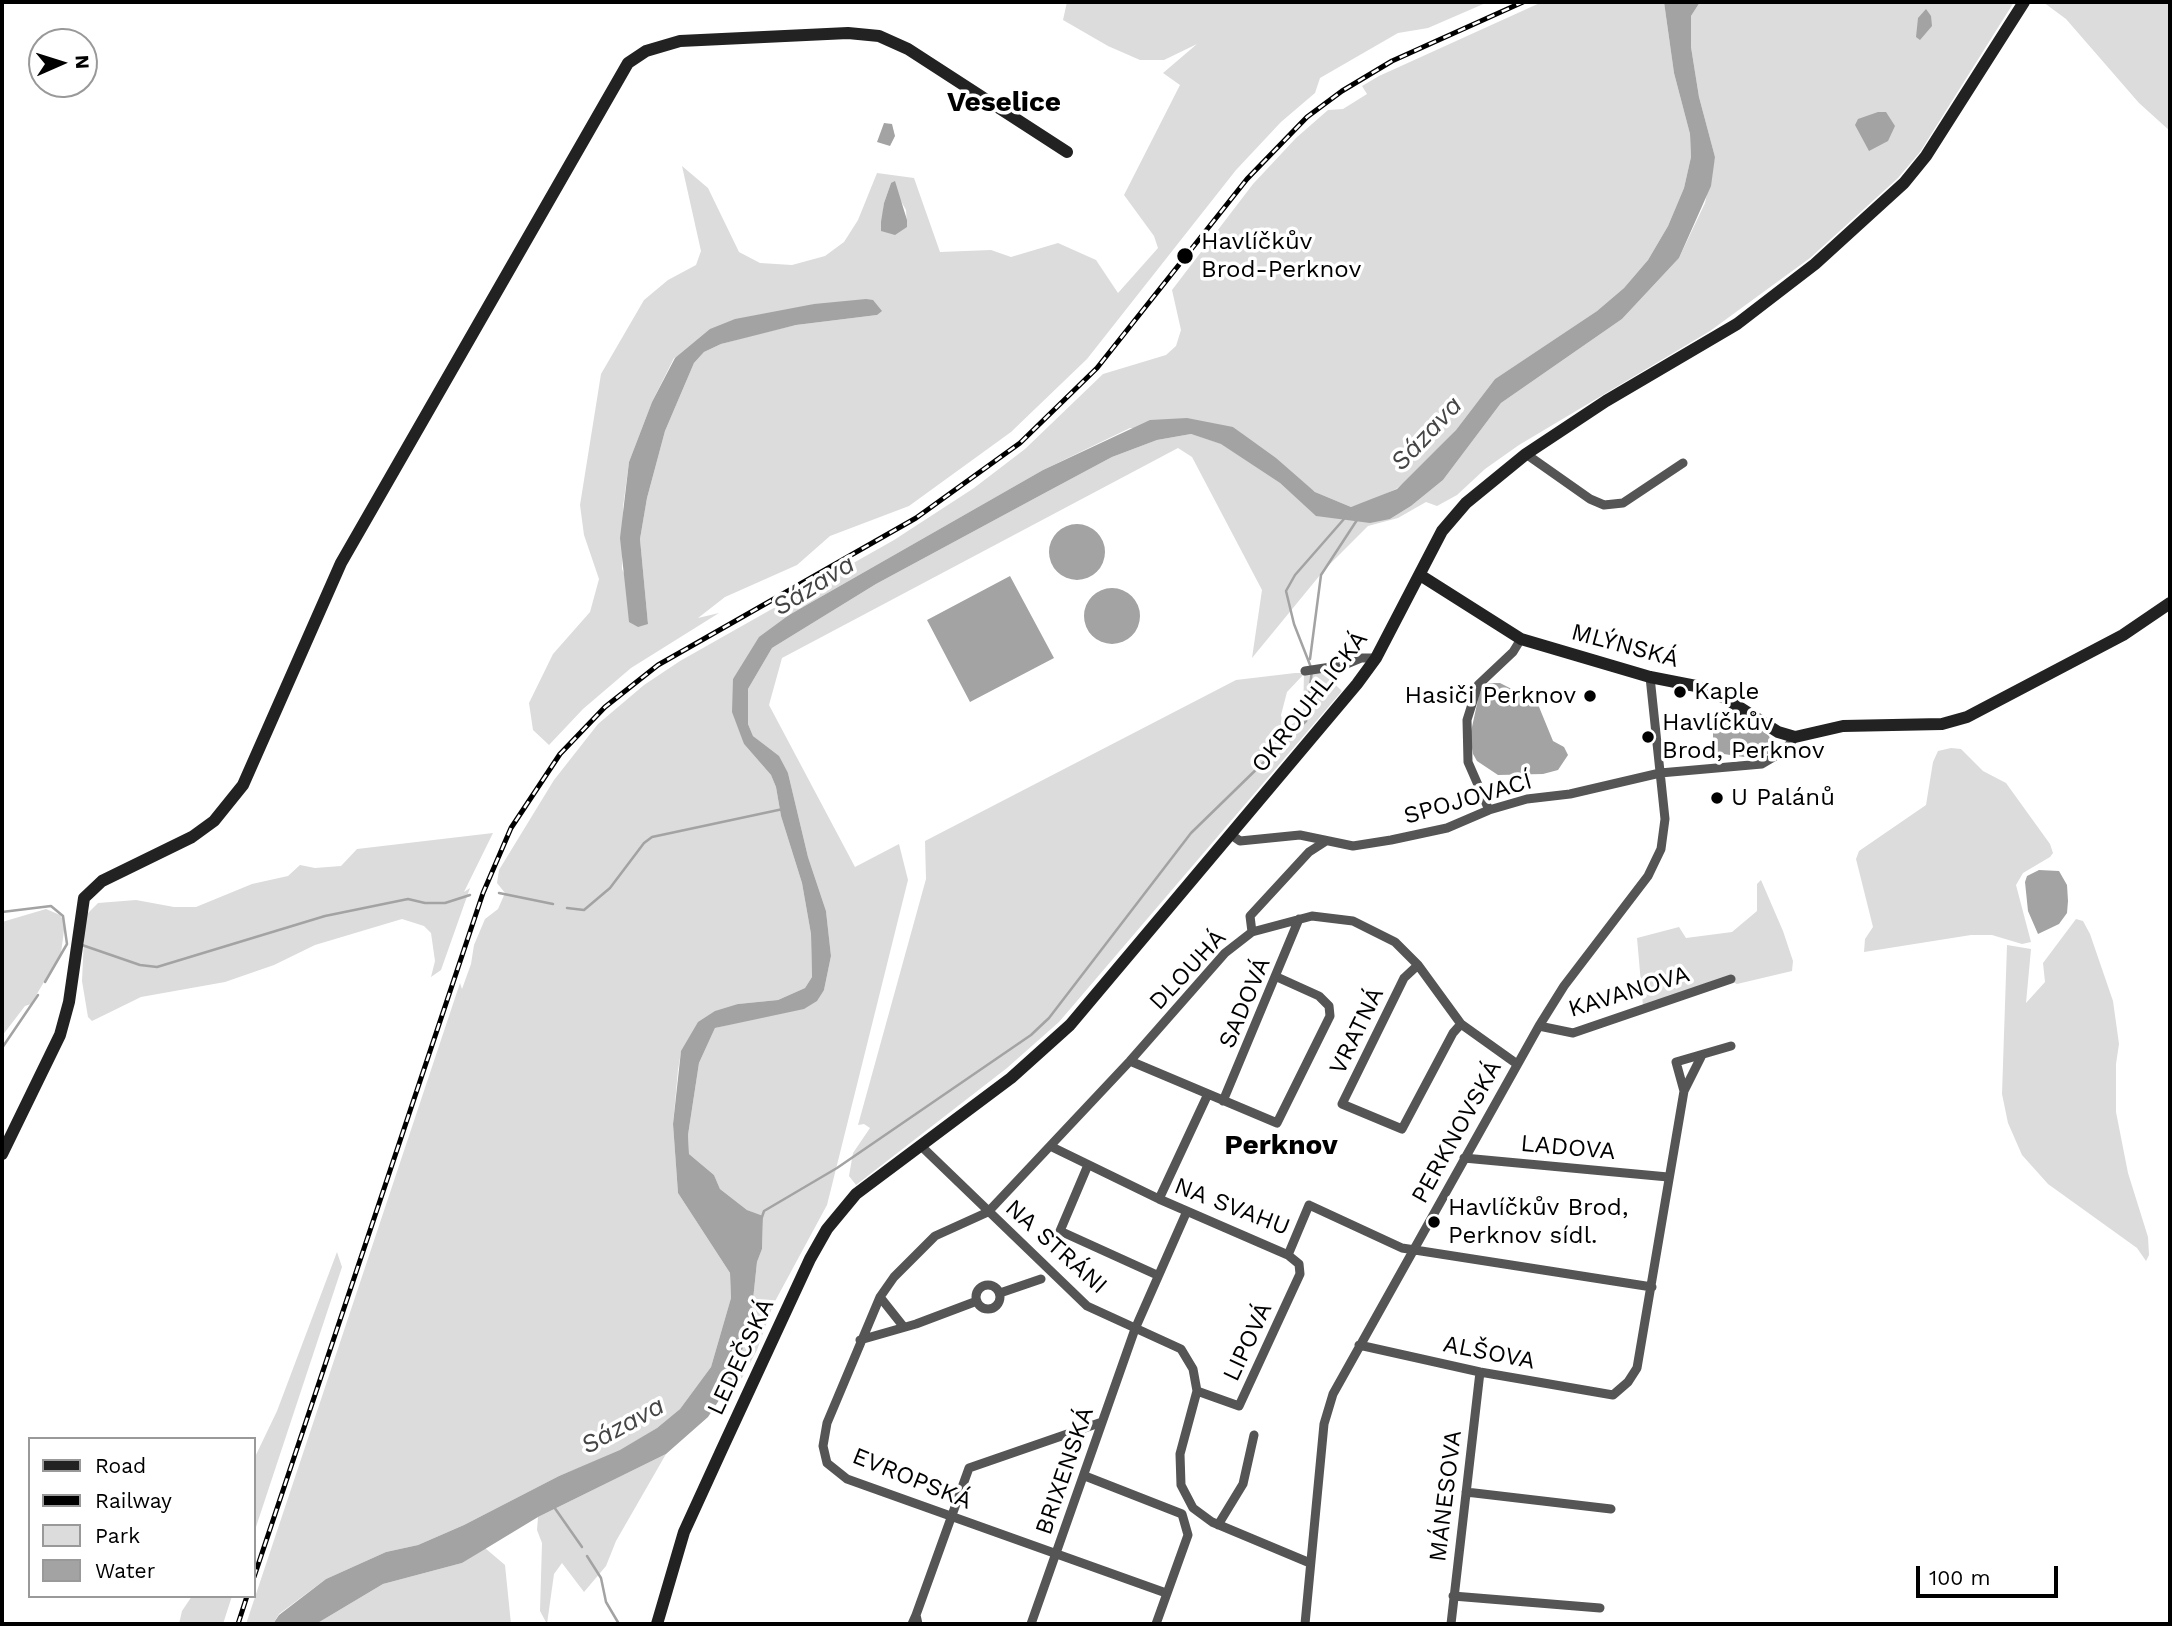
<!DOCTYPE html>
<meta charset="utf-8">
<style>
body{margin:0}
#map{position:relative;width:2172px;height:1626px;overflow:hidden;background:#fff;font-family:"Work Sans",sans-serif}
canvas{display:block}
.frame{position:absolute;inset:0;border:4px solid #000;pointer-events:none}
.legend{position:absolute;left:28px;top:1437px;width:228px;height:161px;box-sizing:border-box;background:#fff;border:2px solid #999;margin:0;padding:9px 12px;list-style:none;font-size:21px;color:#000}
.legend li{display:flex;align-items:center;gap:14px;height:35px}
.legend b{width:35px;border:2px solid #999}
.north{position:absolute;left:28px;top:28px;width:70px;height:70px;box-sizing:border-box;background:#fff;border:2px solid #999;border-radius:50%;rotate:87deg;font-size:19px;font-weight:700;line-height:28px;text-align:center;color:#000}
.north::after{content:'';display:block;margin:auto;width:24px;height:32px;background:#000;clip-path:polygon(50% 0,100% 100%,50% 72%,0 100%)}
.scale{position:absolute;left:1916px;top:1566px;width:142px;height:32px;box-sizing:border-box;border:4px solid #000;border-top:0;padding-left:9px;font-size:21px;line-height:24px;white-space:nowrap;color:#000;-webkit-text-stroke:5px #fff;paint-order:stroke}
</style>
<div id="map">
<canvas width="2172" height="1626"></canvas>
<div class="frame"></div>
<ul class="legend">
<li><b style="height:9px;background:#222"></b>Road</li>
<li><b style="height:9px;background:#000"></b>Railway</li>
<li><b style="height:19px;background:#dcdcdc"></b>Park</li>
<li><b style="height:19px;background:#a3a3a3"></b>Water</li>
</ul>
<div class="north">N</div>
<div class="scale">100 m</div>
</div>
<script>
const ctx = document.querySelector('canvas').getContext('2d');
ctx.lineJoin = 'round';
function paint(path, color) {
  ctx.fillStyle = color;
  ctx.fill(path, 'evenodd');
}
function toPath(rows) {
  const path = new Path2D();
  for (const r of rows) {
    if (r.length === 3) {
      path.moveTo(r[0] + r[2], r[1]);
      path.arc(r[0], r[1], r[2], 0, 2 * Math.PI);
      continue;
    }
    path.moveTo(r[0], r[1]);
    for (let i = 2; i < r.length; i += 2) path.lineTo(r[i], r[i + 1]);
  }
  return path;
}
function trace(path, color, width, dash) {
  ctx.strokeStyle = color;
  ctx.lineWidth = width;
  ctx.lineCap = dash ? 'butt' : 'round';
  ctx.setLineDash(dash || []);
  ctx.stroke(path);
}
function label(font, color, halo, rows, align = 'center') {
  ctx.font = font + ' "Work Sans",sans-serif';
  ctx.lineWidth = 7;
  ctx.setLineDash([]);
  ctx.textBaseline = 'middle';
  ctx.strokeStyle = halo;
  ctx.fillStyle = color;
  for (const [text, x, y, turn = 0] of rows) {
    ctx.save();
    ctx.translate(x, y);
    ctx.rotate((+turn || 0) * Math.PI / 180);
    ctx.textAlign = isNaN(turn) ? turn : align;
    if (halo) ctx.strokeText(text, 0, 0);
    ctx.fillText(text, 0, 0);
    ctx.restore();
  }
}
paint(toPath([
 [1067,2,1488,2,1428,28,1398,33,1320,78,1315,93,1281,122,1236,170,1087,359,1011,432,909,506,830,536,797,565,725,597,698,618,719,613,631,668,583,709,549,745,533,730,529,703,553,654,590,612,599,579,584,535,580,505,601,374,644,300,668,280,696,265,701,251,682,166,708,188,739,252,760,263,792,265,825,256,844,242,858,220,877,173,914,178,940,252,991,250,1011,257,1058,243,1096,260,1118,293,1158,248,1154,236,1124,195,1180,85,1163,73,1197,44,1164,60,1140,60,1108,46,1063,20],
 [891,183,906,210,907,227,881,231,884,203],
 [814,304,877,315,796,325,754,335,721,344,704,352,694,363,665,431,647,498,640,539,648,624,622,569,623,507,629,462,652,402,674,358],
 [1542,2,1664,2,1674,73,1690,134,1691,157,1684,188,1668,226,1648,260,1624,288,1597,311,1495,379,1456,430,1409,479,1396,489,1367,502,1351,507,1315,492,1233,427,1130,428,1043,470,789,615,733,679,744,744,771,775,776,787,781,816,802,883,811,934,812,977,805,988,778,1000,738,1004,681,1052,678,1070,673,1124,678,1193,730,1273,731,1298,711,1367,680,1409,657,1428,620,1451,559,1476,464,1525,418,1545,386,1552,326,1579,279,1614,273,1624,246,1624,460,983,462,989,471,964,474,945,485,919,498,909,505,893,497,883,499,870,554,780,598,724,644,685,680,661,894,540,974,488,1025,449,1103,374,1166,355,1176,346,1181,330,1172,290,1253,184,1296,138,1328,110,1343,109,1367,94,1362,86,1379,76],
 [1700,2,2014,2,1920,152,1898,178,1810,258,1710,331,1519,445,1485,469,1457,495,1437,506,1426,502,1398,518,1368,526,1325,569,1252,658,1262,590,1192,457,1178,448,782,658,769,705,855,867,899,844,908,880,827,1205,773,1305,757,1350,742,1378,731,1382,750,1328,757,1262,762,1249,763,1217,747,1210,720,1189,714,1175,689,1154,688,1135,699,1063,715,1028,764,1016,824,990,831,956,826,911,808,857,788,773,770,750,753,736,748,724,748,689,772,648,876,584,1041,495,1112,457,1157,440,1191,434,1222,444,1280,483,1317,516,1390,519,1411,506,1443,480,1501,403,1622,319,1679,258,1705,203,1715,157,1699,97,1691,47,1691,16],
 [2043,2,2170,2,2170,131,2139,103,2066,19],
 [1295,673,1323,673,1342,691,1059,1022,1007,1068,856,1185,849,1176,853,1153,870,1128,864,1124,858,1125,926,879,925,841,1236,680],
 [1304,674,1303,712,1297,721,1284,729,1281,715,1287,692],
 [1951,748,1961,749,1983,771,2006,783,2050,844,2053,853,2050,857,2023,873,2016,885,2031,942,2022,944,1992,935,1971,935,1864,952,1865,939,1873,927,1856,859,1859,851,1926,805,1933,762,1938,751],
 [493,833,464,892,470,888,441,970,431,977,435,961,431,933,424,926,402,919,315,945,274,965,225,982,141,997,92,1021,88,1017,82,981,85,916,98,903,136,900,174,907,196,907,252,884,288,876,300,865,315,868,341,866,357,849],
 [1761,880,1783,931,1793,961,1792,971,1737,984,1731,981,1643,1006,1637,938,1679,927,1686,938,1732,932,1757,911,1757,884],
 [46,909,60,915,65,923,61,953,31,1004,25,1006,2,1036,2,922],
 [2076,919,2083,921,2090,934,2113,1001,2119,1044,2116,1064,2116,1112,2128,1173,2148,1237,2149,1255,2146,1261,2137,1248,2048,1184,2022,1155,2008,1123,2002,1094,2007,945,2031,949,2026,1003,2045,982,2043,963],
 [337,1252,342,1267,254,1533,254,1459,277,1411],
 [666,1454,616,1541,606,1566,584,1592,562,1563,554,1574,547,1624,540,1611,542,1543,537,1530,538,1517],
 [485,1548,505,1565,511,1624,316,1624,383,1584,462,1563],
 [192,1596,232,1596,223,1624,179,1624,182,1611]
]), '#dcdcdc');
paint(toPath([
 [1664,2,1700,2,1691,16,1691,47,1699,97,1715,157,1711,186,1679,258,1622,319,1501,403,1443,480,1411,506,1390,519,1370,523,1316,516,1280,483,1221,444,1191,434,1157,440,1112,457,1041,495,876,584,772,648,748,689,748,724,753,736,779,756,788,773,808,857,826,911,831,956,824,990,817,1001,804,1009,715,1028,699,1063,688,1135,689,1154,714,1175,720,1189,747,1210,763,1216,762,1249,757,1262,750,1328,731,1382,708,1417,666,1454,538,1517,462,1563,383,1584,316,1624,273,1624,279,1615,326,1579,386,1552,418,1545,464,1525,559,1476,620,1450,657,1428,680,1409,711,1367,731,1298,730,1273,678,1193,673,1124,681,1051,698,1022,715,1011,738,1004,778,1000,805,988,812,977,811,934,802,883,781,816,776,787,771,775,744,744,732,712,733,679,759,637,789,615,1043,470,1150,420,1187,418,1233,427,1276,458,1315,492,1351,507,1397,489,1456,430,1495,379,1597,311,1624,288,1648,260,1668,226,1684,188,1691,157,1690,134,1674,73],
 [1926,9,1931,16,1932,26,1920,40,1916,37,1918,18],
 [1878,112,1886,112,1895,126,1888,141,1869,151,1855,125,1858,119],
 [884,123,892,124,895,136,890,146,877,142],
 [895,181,907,220,907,227,895,235,881,231,881,222,884,203,891,183],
 [866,299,873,300,882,311,877,315,796,325,721,344,704,352,694,363,665,431,647,498,640,539,648,624,638,627,629,622,620,538,629,462,652,402,675,358,710,329,735,319,814,304],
 [1077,552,28],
 [1010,576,1054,658,970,702,927,620],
 [1112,616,28],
 [1490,683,1500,683,1537,702,1553,741,1564,747,1568,755,1558,770,1543,774,1498,775,1477,761,1473,754,1470,736,1479,695,1484,685],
 [1733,709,1769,736,1772,744,1768,754,1744,757,1717,753,1713,747,1713,728],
 [2039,870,2059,871,2067,885,2068,901,2067,913,2059,924,2038,934,2028,911,2025,882,2027,876]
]), '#a3a3a3');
trace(toPath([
 [1310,659,1321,575,1357,520],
 [499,893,553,904],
 [567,908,584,910,610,888,644,843,652,837,783,809],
 [2,912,51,906,63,916,67,944,45,982],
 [82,945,140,965,157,967,325,916,408,899,425,903,445,903,470,895],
 [2,1048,38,995],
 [762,1217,764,1211,837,1168,1031,1035,1049,1018,1191,833,1306,721,1312,670,1294,624,1286,591,1295,575,1344,519],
 [554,1507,582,1547],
 [587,1556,601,1578,606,1602,619,1624]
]), '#a3a3a3', 2.5);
trace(toPath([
 [1526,454,1590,499,1604,505,1623,503,1683,463],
 [1305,671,1344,665,1361,658,1376,658],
 [1489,810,1468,762,1467,720,1478,685,1513,652,1521,639],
 [1230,834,1240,841,1300,835,1353,846,1391,840,1447,828,1489,810,1527,799,1570,794,1660,773,1762,764,1784,751,1795,737],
 [1252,932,1250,916,1309,852,1326,841],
 [1418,965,1404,978,1342,1104,1402,1129,1453,1033,1461,1024],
 [1539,1026,1573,1033,1731,979],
 [1130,1061,1277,1123,1330,1016,1329,1006,1319,996,1277,977],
 [1684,1091,1702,1055],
 [1223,1101,1299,919],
 [920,1145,1087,1306,1181,1349,1193,1369,1197,1391,1180,1454,1181,1485,1193,1508,1212,1522,1310,1563],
 [1050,1146,1159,1199,1288,1255,1299,1264,1300,1274,1239,1406,1197,1391],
 [1464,1158,1668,1177],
 [1088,1165,1060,1231,1157,1275],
 [1159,1199,1208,1094],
 [1288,1255,1309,1205,1402,1248,1652,1287],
 [988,1297,12],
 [1000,1293,1041,1279],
 [880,1297,903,1326],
 [860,1340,916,1324,977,1301],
 [1359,1345,1480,1372,1613,1395,1628,1382,1637,1368,1684,1091,1676,1062,1731,1046],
 [1085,1476,1182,1514,1188,1535,1156,1624],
 [1466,1492,1611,1509],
 [1218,1525,1243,1484,1254,1435],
 [1166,1593,847,1479,827,1463,823,1446,827,1423,880,1297,894,1277,935,1236,988,1212,1130,1061,1225,953,1252,932,1312,916,1353,921,1395,942,1418,965,1461,1024,1517,1064],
 [1453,1596,1600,1608],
 [916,1615,969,1468,1102,1422],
 [912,1624,916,1615,918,1624],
 [1031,1624,1135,1329,1187,1211],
 [1305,1624,1324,1424,1333,1394,1539,1026,1564,986,1648,876,1661,849,1665,819,1650,677],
 [1451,1624,1480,1372]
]), '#555', 9);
trace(toPath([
 [1420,575,1521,639,1650,677,1696,686,1725,698,1778,732,1795,737,1843,726,1942,724,1967,717,2123,635,2170,603],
 [2,1154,60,1035,69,1002,84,898,102,881,192,837,214,821,243,785,341,563,628,63,646,51,680,41,848,33,879,36,908,49,1067,152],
 [657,1624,684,1532,722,1449,810,1259,827,1229,856,1194,1011,1078,1070,1025,1357,684,1376,658,1442,531,1466,503,1526,454,1606,401,1737,324,1815,264,1904,183,1926,156,2024,2]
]), '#222', 12);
const rail = toPath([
 [254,1577,483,893,511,828,560,754,605,707,658,665,916,518,1020,443,1097,368,1247,179,1307,117,1342,91,1392,61,1523,2],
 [238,1624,247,1596]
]);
trace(rail, '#000', 5);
trace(rail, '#fff', 2.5, [8]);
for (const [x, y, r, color] of [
 [1185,256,9,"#000"],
 [1680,692,7,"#000"],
 [1590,696,7,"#000"],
 [1648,737,7,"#000"],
 [1717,798,7,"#000"],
 [1434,1222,7,"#000"]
]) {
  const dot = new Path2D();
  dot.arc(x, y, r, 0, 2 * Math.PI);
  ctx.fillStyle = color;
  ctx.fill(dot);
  trace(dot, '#fff', 2.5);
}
label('24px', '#000', '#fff', [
 ["Havlíčkův",1201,242],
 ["Brod-Perknov",1201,270],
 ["Kaple",1694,692],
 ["Hasiči Perknov",1576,696,"right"],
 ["Havlíčkův",1662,723],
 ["Brod, Perknov",1662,751],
 ["U Palánů",1731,798],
 ["Havlíčkův Brod,",1448,1208],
 ["Perknov sídl.",1448,1236]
], 'left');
label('24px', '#000', '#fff', [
 ["MLÝNSKÁ",1625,646,15],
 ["OKROUHLICKÁ",1310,702,-52],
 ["SPOJOVACÍ",1468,799,-16],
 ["DLOUHÁ",1188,970,-47],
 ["KAVANOVA",1629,992,-17],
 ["SADOVÁ",1245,1003,-67],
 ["VRATNÁ",1357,1031,-64],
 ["PERKNOVSKÁ",1457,1132,-61],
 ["LADOVA",1568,1148,5],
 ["NA SVAHU",1232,1207,21],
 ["NA STRÁNI",1056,1247,42],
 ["LIPOVÁ",1248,1342,-65],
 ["ALŠOVA",1489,1353,11],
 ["LEDEČSKÁ",741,1357,-65],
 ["BRIXENSKÁ",1065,1471,-71],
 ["EVROPSKÁ",912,1479,22],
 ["MÁNESOVA",1446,1496,-83]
]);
label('italic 26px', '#444', '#fff', [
 ["Sázava",1427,434,-47],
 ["Sázava",814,586,-32],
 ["Sázava",623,1426,-29]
]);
label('bold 28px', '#000', '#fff', [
 ["Veselice",1004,103],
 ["Perknov",1281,1146]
]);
</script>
